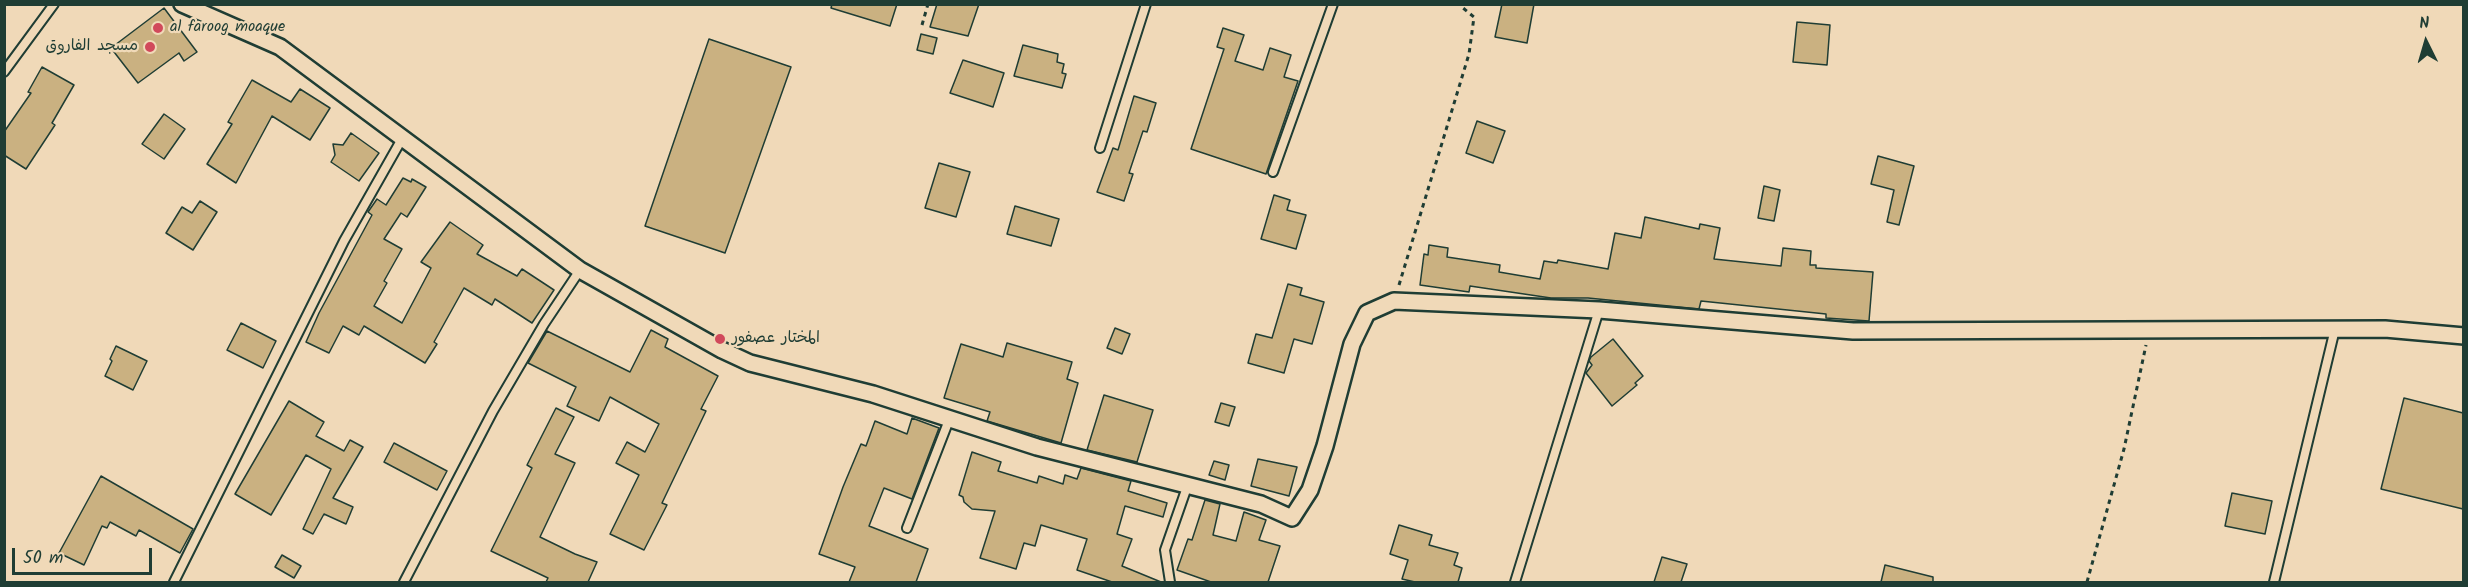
<!DOCTYPE html>
<meta charset="utf-8">
<style>
body{margin:0}
#map{position:relative;width:2468px;height:587px;overflow:hidden;background:#f0d9b8;font-family:Kalam,sans-serif}
canvas{display:block}
.frame{position:absolute;inset:0;border:6px solid #1f3d34;pointer-events:none}
.north{position:absolute;left:2396px;top:12px;width:60px;height:60px;-webkit-text-stroke:4px #f0d9b8;paint-order:stroke;rotate:355deg;font-size:16px;font-weight:700;line-height:24px;text-align:center;color:#1f3d34}
.north::after{content:'';display:block;margin:auto;width:21px;height:27px;background:#1f3d34;clip-path:polygon(50% 0,100% 100%,50% 72%,0 100%)}
.scale{position:absolute;left:12px;top:548px;width:140px;height:27px;box-sizing:border-box;border:3px solid #1f3d34;border-top:0;padding-left:8px;font-size:18px;line-height:21px;white-space:nowrap;color:#1f3d34;-webkit-text-stroke:4px #f0d9b8;paint-order:stroke}
</style>
<div id="map">
<canvas width="2468" height="587"></canvas>
<div class="frame"></div>
<div class="north">N</div>
<div class="scale">50 m</div>
</div>
<script>
const ctx = document.querySelector('canvas').getContext('2d');
ctx.lineJoin = 'round';
function paint(path, color) {
  ctx.fillStyle = color;
  ctx.fill(path, 'evenodd');
}
function toPath(rows) {
  const path = new Path2D();
  for (const r of rows) {
    path.moveTo(r[0], r[1]);
    for (let i = 2; i < r.length; i += 2) path.lineTo(r[i], r[i + 1]);
  }
  return path;
}
function trace(path, color, width, dash) {
  ctx.strokeStyle = color;
  ctx.lineWidth = width;
  ctx.lineCap = dash ? 'butt' : 'round';
  ctx.setLineDash(dash || []);
  ctx.stroke(path);
}
function label(font, color, halo, rows, align = 'center') {
  ctx.font = font + ' Kalam,"Playpen Sans Arabic",sans-serif';
  ctx.lineWidth = 4.5;
  ctx.setLineDash([]);
  ctx.textBaseline = 'middle';
  ctx.strokeStyle = halo;
  ctx.fillStyle = color;
  for (const [text, x, y, turn = 0] of rows) {
    ctx.save();
    ctx.translate(x, y);
    ctx.rotate((+turn || 0) * Math.PI / 180);
    ctx.textAlign = isNaN(turn) ? turn : align;
    if (halo) ctx.strokeText(text, 0, 0);
    ctx.fillText(text, 0, 0);
    ctx.restore();
  }
}
const building = toPath([
 [832,4,897,4,890,26,831,8,832,4],
 [937,4,979,4,968,36,930,27,937,4],
 [1502,4,1534,4,1527,43,1495,37,1502,4],
 [164,8,197,52,184,61,179,53,138,83,111,48,164,8],
 [1797,22,1830,25,1827,65,1793,62,1797,22],
 [1223,28,1244,35,1235,61,1263,70,1270,48,1291,55,1284,77,1298,81,1266,174,1191,149,1224,49,1217,47,1223,28],
 [921,34,937,38,933,54,917,50,921,34],
 [709,39,791,67,725,253,645,226,709,39],
 [1023,45,1058,54,1057,62,1064,64,1062,73,1066,74,1062,88,1014,76,1023,45],
 [963,60,1004,73,993,107,950,93,963,60],
 [42,67,74,85,52,123,55,125,26,169,4,155,4,132,31,93,28,92,42,67],
 [252,80,291,102,300,89,330,108,310,140,272,116,236,183,207,164,232,124,228,122,252,80],
 [1134,96,1156,103,1147,132,1143,131,1129,173,1133,174,1124,201,1097,192,1113,148,1118,150,1134,96],
 [164,114,185,129,164,159,142,144,164,114],
 [1477,121,1505,131,1493,163,1466,153,1477,121],
 [351,133,379,153,359,181,331,162,335,155,333,144,343,145,351,133],
 [1878,156,1914,166,1899,225,1887,222,1894,190,1871,184,1878,156],
 [939,163,970,172,956,217,925,208,939,163],
 [403,178,411,182,412,179,426,187,407,217,401,213,384,239,402,249,384,281,387,283,374,306,402,323,431,268,421,262,450,222,483,245,477,254,517,276,522,269,554,290,532,323,495,299,492,305,464,288,434,342,437,344,425,363,364,326,359,335,343,326,329,353,306,342,319,313,372,215,368,212,377,199,386,205,403,178],
 [1764,186,1780,190,1774,221,1758,218,1764,186],
 [1274,195,1290,200,1287,210,1306,215,1296,249,1261,239,1274,195],
 [200,201,217,212,193,250,166,233,182,207,192,213,200,201],
 [1015,206,1059,219,1051,246,1007,234,1015,206],
 [1645,217,1699,229,1700,224,1720,228,1714,259,1781,266,1783,248,1811,251,1810,265,1816,265,1816,268,1873,272,1869,321,1826,318,1826,314,1701,301,1699,309,1588,298,1551,298,1470,286,1469,292,1420,285,1424,254,1428,255,1429,245,1448,248,1447,257,1500,265,1499,272,1540,279,1544,261,1557,263,1558,260,1608,269,1615,233,1641,238,1645,217],
 [1288,284,1302,288,1300,295,1324,302,1312,344,1294,339,1284,373,1248,363,1256,334,1272,338,1288,284],
 [241,323,276,341,263,368,227,350,241,323],
 [1115,328,1130,334,1122,354,1107,348,1115,328],
 [651,330,668,339,665,347,718,376,701,409,706,411,662,503,667,505,644,550,610,534,639,475,616,463,627,442,645,452,659,424,610,397,599,421,567,406,576,387,528,363,547,331,630,372,651,330],
 [1613,339,1643,376,1635,383,1637,385,1612,406,1586,373,1592,365,1589,361,1591,357,1613,339],
 [1007,343,1072,362,1067,379,1078,383,1061,443,987,421,990,412,944,398,961,344,1003,357,1007,343],
 [116,346,147,361,133,390,105,376,112,361,110,359,116,346],
 [1104,395,1153,410,1137,462,1087,450,1104,395],
 [2404,398,2463,413,2463,509,2381,489,2404,398],
 [289,401,324,422,316,436,344,451,350,440,363,447,333,498,353,507,346,524,324,514,313,534,303,529,331,469,306,455,271,515,235,494,289,401],
 [1221,403,1235,407,1229,426,1215,422,1221,403],
 [556,408,574,417,555,454,575,463,540,537,575,554,597,562,588,582,546,582,548,578,491,551,532,468,527,465,556,408],
 [912,418,939,428,912,499,884,488,869,526,928,549,916,582,849,582,855,567,819,554,843,487,861,444,866,446,875,421,907,434,912,418],
 [394,443,447,471,437,490,384,462,394,443],
 [972,452,1001,462,998,471,1037,483,1039,476,1063,484,1065,475,1077,479,1081,468,1131,481,1128,491,1167,503,1163,517,1125,506,1117,534,1132,539,1122,566,1161,582,1112,582,1077,570,1087,539,1041,525,1035,546,1024,543,1016,569,980,558,995,511,972,509,964,502,963,497,959,495,972,452],
 [1258,459,1297,467,1289,496,1251,486,1258,459],
 [1214,461,1229,465,1225,480,1209,475,1214,461],
 [101,476,193,529,180,553,139,530,136,536,110,522,107,528,102,526,84,565,59,553,101,476],
 [2232,493,2272,501,2265,534,2225,526,2232,493],
 [1205,500,1220,504,1213,535,1236,541,1244,512,1266,520,1259,540,1280,546,1268,582,1211,582,1177,570,1188,539,1192,540,1205,500],
 [1399,525,1432,535,1429,545,1458,553,1454,565,1462,568,1458,582,1415,582,1402,579,1408,560,1390,554,1399,525],
 [282,555,301,566,294,578,275,567,282,555],
 [1662,557,1687,564,1681,582,1654,582,1662,557],
 [1885,565,1933,577,1933,582,1881,582,1885,565]
]);
paint(building, '#cab181');
trace(building, '#1f3d34', 1.5);
const service = toPath([
 [4,72,54,4],
 [1100,148,1146,4],
 [1273,172,1333,4],
 [907,528,949,420],
 [174,582,344,241,403,137],
 [404,582,493,411,544,324,580,270],
 [1170,582,1165,550,1187,487],
 [1515,582,1599,310],
 [2274,582,2335,329]
]);
const minor = toPath([
 [182,4,280,47,580,270,722,350,750,363,873,394,1037,447,1261,504,1292,518,1310,490,1325,446,1352,344,1367,313,1394,301,1599,310,1853,331,2385,329,2464,336]
]);
trace(service, '#1f3d34', 12);
trace(minor, '#1f3d34', 20);
trace(toPath([
 [922,25,928,4],
 [1399,285,1469,54,1474,17,1463,8,1463,4],
 [2087,582,2124,449,2146,345]
]), '#1f3d34', 3, [4.5, 4.5]);
trace(service, '#f0d9b8', 8);
trace(minor, '#f0d9b8', 15);
for (const [x, y, r, color] of [
 [158,28,6,"#d1495b"],
 [150,47,6,"#d1495b"],
 [720,339,6,"#d1495b"]
]) {
  const dot = new Path2D();
  dot.arc(x, y, r, 0, 2 * Math.PI);
  ctx.fillStyle = color;
  ctx.fill(dot);
  trace(dot, '#f0d9b8', 2);
}
label('16px', '#1f3d34', '#f0d9b8', [
 ["al faroog moaque",170,28],
 ["مسجد الفاروق",138,47,"right"],
 ["المختار عصفور",732,339]
], 'left');
</script>
